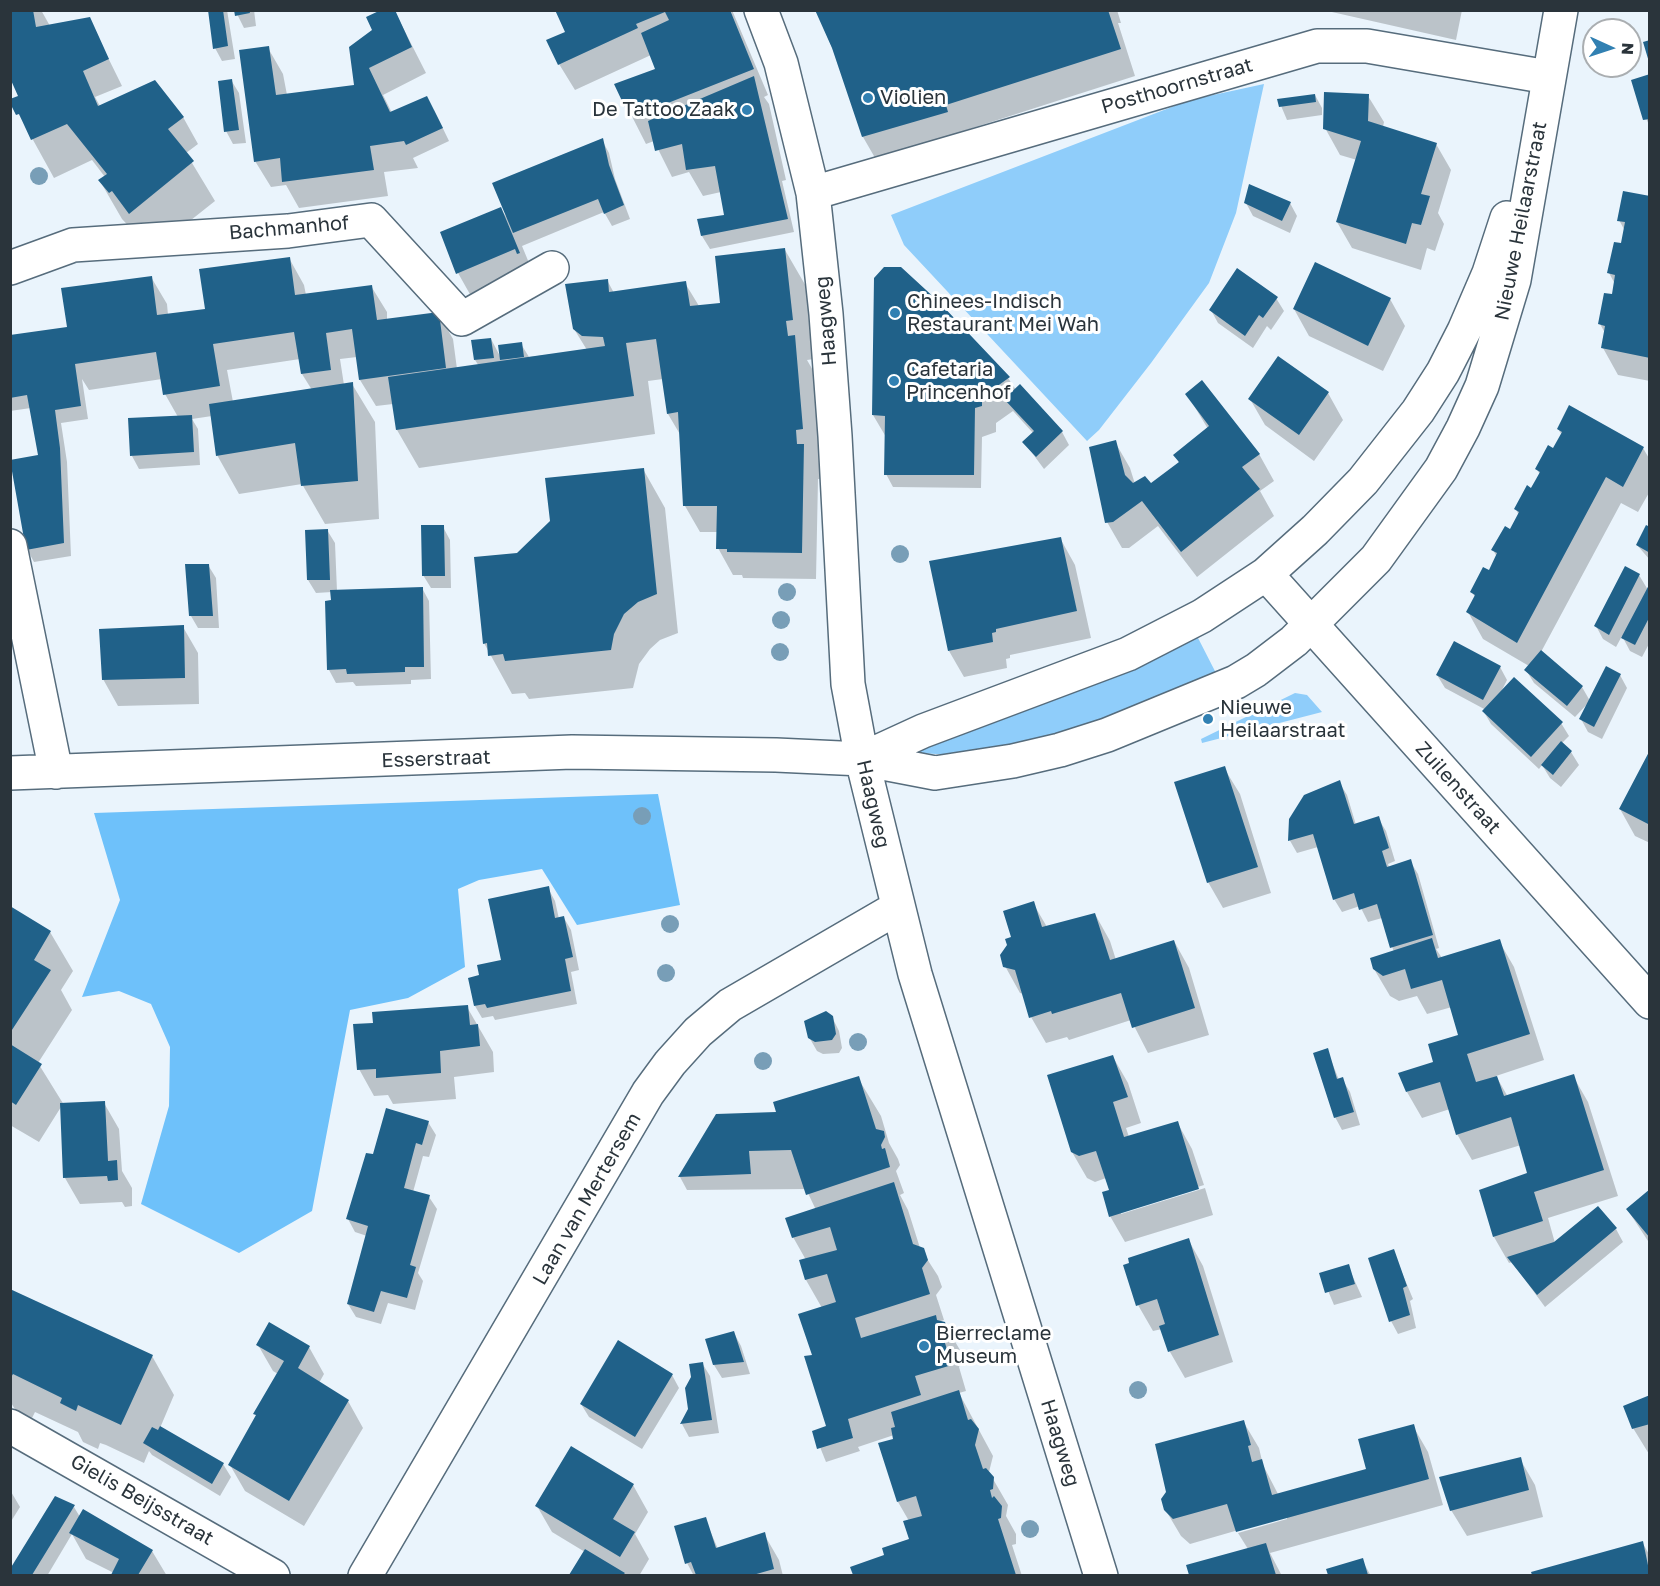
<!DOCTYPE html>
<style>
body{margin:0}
#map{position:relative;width:1660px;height:1586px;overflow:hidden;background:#eaf4fc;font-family:"Golos Text",sans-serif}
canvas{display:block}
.frame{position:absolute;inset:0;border:12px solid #2a343b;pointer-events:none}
.north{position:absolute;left:1582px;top:18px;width:60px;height:60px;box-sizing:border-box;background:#fff;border:2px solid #aaaeb1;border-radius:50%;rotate:93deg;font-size:16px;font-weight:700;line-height:24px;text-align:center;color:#2a343b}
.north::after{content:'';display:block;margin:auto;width:21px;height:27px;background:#3180b2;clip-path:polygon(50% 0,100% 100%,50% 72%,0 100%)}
</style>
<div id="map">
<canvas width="1660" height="1586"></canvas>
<div class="frame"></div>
<div class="north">N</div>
</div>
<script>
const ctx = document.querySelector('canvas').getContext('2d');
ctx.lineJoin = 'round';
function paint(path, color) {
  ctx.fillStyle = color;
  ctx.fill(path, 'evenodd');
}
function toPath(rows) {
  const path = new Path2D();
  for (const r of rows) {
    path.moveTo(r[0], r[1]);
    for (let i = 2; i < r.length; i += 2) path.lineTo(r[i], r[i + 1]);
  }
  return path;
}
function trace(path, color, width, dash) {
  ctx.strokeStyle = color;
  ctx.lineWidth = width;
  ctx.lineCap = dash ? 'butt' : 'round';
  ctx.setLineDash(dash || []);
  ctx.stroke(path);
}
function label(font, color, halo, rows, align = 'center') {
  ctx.font = font + ' "Golos Text",sans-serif';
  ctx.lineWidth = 6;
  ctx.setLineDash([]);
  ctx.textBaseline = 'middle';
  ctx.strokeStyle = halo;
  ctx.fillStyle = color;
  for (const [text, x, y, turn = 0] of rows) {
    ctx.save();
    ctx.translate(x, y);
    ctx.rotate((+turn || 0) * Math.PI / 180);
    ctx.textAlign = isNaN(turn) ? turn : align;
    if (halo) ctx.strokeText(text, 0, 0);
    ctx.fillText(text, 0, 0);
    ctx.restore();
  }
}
paint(toPath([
 [1264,84,1236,213,1209,283,1151,363,1099,430,1087,441,904,245,891,215,1190,100],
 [1197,636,1218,677,1067,737,955,755,918,753,917,747],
 [1295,693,1307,695,1322,712,1202,743,1201,739]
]), '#8fcdfa');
paint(toPath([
 [658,794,680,905,577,925,542,869,479,880,458,889,465,967,408,998,350,1010,312,1211,239,1253,141,1204,169,1106,170,1047,151,1004,119,991,82,997,120,900,94,813]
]), '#6ec1fa');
paint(toPath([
 [10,10,41,10,50,26,89,19,122,86,95,97,101,108,183,117,198,144,186,153,215,201,152,251,122,219,100,181,105,177,92,160,54,178,11,100,20,97],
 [210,10,227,10,235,59,222,61,215,48],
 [235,10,254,10,256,26,244,28],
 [394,10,426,73,383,95,392,113,434,110,449,141,413,158,418,168,384,172,388,196,299,208,286,185,271,187,255,161,268,48,283,74,287,95,356,86,374,30],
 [557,10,732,10,768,95,764,97,769,104,786,180,782,181,794,232,710,249,702,236,699,221,726,216,721,192,703,196,689,172,672,177,654,141,646,144,616,85,657,70,651,55,575,90,559,64,567,33],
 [816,10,1117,10,1121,23,1118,23,1135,76,960,132,962,138,878,163,863,137,840,66],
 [1323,10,1462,10,1456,40],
 [1650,76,1650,128,1632,81],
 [231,80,239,93,246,143,233,144,226,131],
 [1315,95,1322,108,1322,115,1287,120,1279,101],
 [1368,96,1384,122,1383,127,1436,144,1451,170,1438,213,1444,224,1435,251,1427,248,1421,270,1352,248,1337,222,1357,160,1340,155,1325,128],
 [602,140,609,153,615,179,630,219,612,226,604,212,522,246,541,292,480,312,458,273,500,208,510,222],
 [1650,197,1650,381,1618,375,1603,348,1605,333,1600,324,1613,296,1615,284,1609,273,1622,245,1625,231,1619,220],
 [1246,203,1290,203,1297,216,1290,233,1253,216],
 [785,250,807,288,814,359,807,360,822,386,830,478,818,479,816,579,743,578,742,575,733,575,718,548,718,532,700,532,685,506,681,436,668,414,663,379,648,381,655,434,419,468,397,430,393,404,376,406,360,380,357,357,340,359,344,385,352,384,375,422,379,519,325,524,302,484,239,494,217,455,212,416,192,419,198,429,200,465,139,469,132,456,178,417,165,394,162,379,89,390,82,379,88,419,61,423,67,462,71,556,34,562,27,549,40,457,31,408,10,411,10,336,69,329,151,277,167,304,168,315,206,310,289,258,304,285,306,295,371,286,387,312,387,320,438,313,453,339,457,369,479,366,475,360,491,339,501,358,521,344,529,357,587,350,574,329,607,280,614,293,685,283,699,306,722,304],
 [300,359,302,374,312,390,233,402,227,370],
 [1276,298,1284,311,1271,330,1267,326,1253,348,1218,323,1211,310],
 [1390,299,1405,326,1383,371,1309,336,1294,309],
 [1278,358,1328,393,1343,420,1314,461,1265,425,1250,399],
 [1008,378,1016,390,1020,387,1062,432,1069,445,1044,469,1024,442,1033,433,1013,411,996,423,996,432,982,437,981,488,893,487,886,474,886,437,873,415],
 [1187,394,1259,454,1274,481,1260,491,1274,516,1197,577,1158,526,1129,548,1122,548,1107,522,1115,442,1130,468,1135,484,1150,485,1179,463,1175,455,1208,429],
 [1558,429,1643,448,1650,460,1650,491,1638,512,1621,503,1541,652,1582,687,1590,701,1575,717,1534,683,1526,670,1529,666,1483,639,1468,612,1475,597,1472,592,1489,572,1497,557,1493,550,1511,531,1519,516,1516,509,1540,475,1537,469,1554,450,1562,435],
 [643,469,665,508,678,633,660,640,650,649,639,664,633,688,529,699,525,693,512,694,484,643],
 [443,527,450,540,451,588,431,588,423,575],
 [1650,529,1650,560,1637,545],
 [327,530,335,543,337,591,422,588,429,601,431,679,411,680,411,684,356,686,353,682,336,683,329,670,332,592,316,593,308,580],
 [1060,538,1075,565,1091,638,1010,655,1010,658,1006,659,1007,668,964,677,949,651],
 [208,565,216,578,219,628,198,628,191,616],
 [1639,575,1648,590,1650,588,1650,642,1642,657,1630,651,1622,636,1616,647,1603,639,1596,626],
 [183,627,198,653,199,704,118,706,103,679],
 [1500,667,1507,680,1501,692,1561,723,1569,736,1561,744,1571,752,1579,765,1561,787,1550,778,1542,765,1539,769,1491,724,1484,712,1486,710,1445,688,1437,675],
 [1620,675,1627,688,1602,739,1588,732,1581,719],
 [1650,752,1650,843,1635,836,1620,809],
 [1224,768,1240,794,1271,893,1223,908,1208,882],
 [1339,782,1347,795,1356,825,1378,818,1386,831,1395,861,1388,864,1389,867,1410,861,1418,874,1439,948,1436,949,1442,958,1499,941,1514,967,1544,1060,1496,1076,1508,1097,1573,1076,1588,1102,1618,1196,1548,1218,1555,1243,1616,1229,1623,1242,1545,1307,1512,1262,1509,1263,1494,1237,1529,1174,1521,1145,1472,1160,1457,1134,1450,1109,1422,1118,1407,1092,1460,1036,1452,1007,1427,1014,1417,996,1399,1001,1390,996,1374,969,1394,952,1382,918,1368,922,1360,906,1342,912,1334,899,1318,847,1297,853,1289,839],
 [548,888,555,901,559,919,564,918,571,930,579,970,571,972,577,1004,495,1020,493,1016,482,1018,475,1006,481,976,502,961],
 [1033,903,1047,927,1095,914,1110,941,1116,960,1174,941,1189,968,1209,1035,1148,1053,1131,1020,1069,1040,1067,1037,1046,1043,1031,1017,1024,994,1020,993,1005,966,1013,938],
 [10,907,50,932,73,971,61,990,72,1010,38,1063,64,1105,104,1103,119,1129,122,1171,132,1188,132,1206,125,1207,122,1202,80,1204,65,1178,61,1107,39,1142,10,1125],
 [467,1007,493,1052,494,1072,454,1077,456,1099,393,1104,388,1095,374,1096,359,1069],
 [832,1017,839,1031,842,1048,839,1053,823,1054,817,1051,809,1037],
 [1327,1050,1339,1080,1342,1079,1350,1092,1360,1125,1342,1130,1335,1117],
 [1113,1057,1128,1083,1141,1123,1126,1128,1129,1137,1177,1122,1192,1149,1204,1185,1121,1211,1121,1214,1205,1188,1213,1215,1125,1242,1110,1216,1111,1192,1106,1178,1095,1182,1087,1178,1072,1152],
 [858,1078,881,1116,889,1143,898,1159,900,1165,896,1171,904,1193,900,1195,908,1210,920,1248,938,1276,942,1287,936,1295,944,1320,938,1322,944,1323,960,1350,963,1360,959,1367,966,1391,959,1393,993,1456,989,1472,1008,1505,1006,1516,1016,1534,1016,1544,1012,1545,1022,1576,854,1576,852,1568,886,1556,910,1540,909,1521,898,1502,888,1471,895,1440,894,1435,858,1447,860,1451,826,1462,814,1432,828,1427,814,1356,822,1308,806,1280,806,1260,793,1237,816,1210,806,1189,687,1190,680,1177,717,1115,778,1113],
 [428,1122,436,1135,429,1157,423,1156,413,1192,429,1197,437,1209,418,1273,423,1281,415,1310,388,1303,381,1324,356,1317,348,1304,367,1236,355,1232,348,1219,374,1156],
 [1650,1191,1650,1244,1627,1209],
 [1188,1239,1203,1266,1233,1362,1185,1378,1170,1352,1162,1329,1153,1331,1138,1305],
 [1393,1251,1413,1299,1410,1301,1416,1328,1398,1334,1391,1321],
 [1348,1266,1362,1297,1334,1305,1321,1274],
 [10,1291,152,1356,174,1395,160,1428,223,1464,231,1477,220,1496,152,1455,149,1451,144,1463,106,1445,100,1443,98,1449,83,1442,78,1432,35,1412,32,1418,16,1411,10,1401],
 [734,1333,741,1346,750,1374,722,1378,714,1365],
 [258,1345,309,1347,324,1374,319,1383,348,1401,363,1428,304,1526,245,1491,230,1465,278,1374,273,1371],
 [702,1363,710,1376,719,1433,689,1437,682,1424,690,1410],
 [672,1375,679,1388,642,1449,589,1417,581,1404],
 [1650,1396,1650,1454,1649,1454,1633,1428],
 [1243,1421,1259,1448,1263,1465,1278,1494,1368,1470,1413,1426,1428,1452,1443,1505,1270,1553,1282,1576,1191,1576,1188,1566,1248,1549,1238,1533,1287,1519,1287,1516,1190,1544,1181,1536,1165,1509],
 [1520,1459,1535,1485,1543,1517,1467,1536,1451,1510],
 [633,1485,648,1512,635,1534,649,1559,639,1576,571,1576,585,1552,552,1532,537,1506],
 [10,1490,20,1507,10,1523],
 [74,1507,80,1517,152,1551,167,1576,113,1576,114,1573,86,1559,72,1534,47,1576,10,1576],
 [705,1519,718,1549,764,1534,779,1560,783,1576,694,1576,687,1563],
 [1642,1542,1650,1556,1650,1576,1534,1576,1533,1573],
 [1362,1560,1371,1576,1330,1576,1328,1570]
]), '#0003');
paint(toPath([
 [10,10,33,10,36,27,90,17,109,59,83,71,98,106,155,80,184,117,168,129,194,161,129,214,112,191,109,193,98,180,107,174,67,124,31,140,19,114,16,115,10,103,10,99,18,96,10,78],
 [208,10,223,10,228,46,213,49],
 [234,10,249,10,250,13,235,16],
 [381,10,395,10,412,47,369,68,390,112,427,96,443,128,406,145,404,141,370,146,374,170,282,182,280,158,254,162,239,50,269,46,276,95,354,85,349,47,372,30,366,17],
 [555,10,730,10,754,69,630,118,614,84,655,69,641,33,669,20,665,12,636,24,638,28,558,65,546,40,565,32],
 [815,10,1108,10,1121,49,946,105,948,112,862,137,832,48],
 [1650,40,1650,61,1649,62,1643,42],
 [1650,74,1650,119,1643,120,1631,80],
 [754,76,788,219,701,236,697,219,724,215,715,166,686,170,682,144,655,151,648,121],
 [232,79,239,130,224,132,218,81],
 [1324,92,1369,94,1368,121,1437,143,1421,194,1430,196,1421,225,1412,223,1406,244,1336,222,1361,141,1323,129],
 [1315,94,1316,102,1279,107,1277,99],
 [603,138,609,165,624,205,604,214,598,199,513,233,492,183],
 [1249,184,1291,202,1282,221,1244,203],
 [1623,191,1650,196,1650,358,1601,348,1605,326,1598,324,1604,293,1612,294,1615,275,1607,273,1614,242,1621,243,1625,222,1617,221],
 [501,207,520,253,517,254,515,249,456,274,440,232],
 [785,248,793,320,786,321,788,336,795,335,803,429,796,430,797,444,804,444,802,553,727,552,727,549,716,549,717,506,683,506,678,412,667,414,656,339,626,343,634,396,396,430,388,377,605,346,603,337,582,336,573,329,565,284,608,279,609,292,686,281,690,306,720,303,715,256],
 [290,257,295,295,372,285,377,320,439,312,446,368,359,380,352,329,326,333,331,370,301,374,294,332,213,344,220,386,163,395,156,352,75,364,81,406,55,410,60,448,64,543,26,550,10,460,38,455,27,395,10,398,10,335,67,327,61,288,152,276,157,315,205,309,199,269],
 [1315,262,1391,298,1368,346,1293,309],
 [884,267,901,267,938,301,1010,377,982,397,982,406,975,408,974,475,884,475,885,416,872,415,874,278],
 [1237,268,1278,297,1263,318,1259,315,1245,336,1209,310],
 [491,338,494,358,474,360,471,340],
 [522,342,524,357,500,360,498,345],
 [1278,356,1329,392,1299,435,1248,399],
 [1202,380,1260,454,1242,467,1260,489,1181,552,1142,501,1113,522,1105,523,1089,447,1116,440,1125,475,1133,483,1145,476,1151,483,1179,462,1173,455,1209,426,1185,394],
 [353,382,358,481,301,486,295,443,216,456,209,404],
 [1020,384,1063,431,1036,457,1022,442,1034,431,1004,399],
 [1569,405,1644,447,1623,487,1606,477,1517,643,1466,612,1475,595,1470,592,1483,567,1489,570,1497,553,1491,550,1505,526,1510,529,1519,512,1514,509,1527,485,1531,488,1540,472,1535,469,1548,445,1553,448,1562,432,1557,429],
 [192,415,194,452,130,456,128,418],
 [644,468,657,594,638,602,624,614,614,634,611,650,505,661,503,654,488,656,487,643,483,644,474,557,517,553,550,521,545,478],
 [421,525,444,525,445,576,422,576],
 [1646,525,1650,527,1650,553,1636,545],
 [328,529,330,580,307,580,305,530],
 [1061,537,1077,611,996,629,996,632,992,633,993,642,948,651,929,561],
 [185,564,209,564,213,616,189,616],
 [1625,566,1640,574,1609,635,1594,626],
 [1650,583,1650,616,1635,645,1621,638],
 [423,587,424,667,405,667,405,672,347,674,346,669,327,670,325,601,331,600,330,590],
 [184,625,185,678,102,680,99,629],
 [1454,641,1501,666,1483,700,1436,675],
 [1541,650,1583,686,1567,706,1524,670],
 [1606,666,1621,674,1594,727,1579,719],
 [1514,677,1563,722,1531,757,1482,711],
 [1561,741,1572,751,1553,775,1541,765],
 [1650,750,1650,825,1619,809],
 [1225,766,1258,867,1207,883,1174,782],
 [1340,780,1354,824,1379,816,1389,848,1382,851,1387,867,1411,859,1433,935,1390,948,1377,904,1359,910,1354,893,1333,900,1313,834,1288,841,1289,819,1304,795],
 [549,886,555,918,564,916,573,957,565,959,571,991,487,1008,485,1004,474,1006,468,978,479,975,477,965,501,960,488,899],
 [1034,901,1042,927,1095,913,1110,960,1174,940,1195,1008,1132,1028,1121,993,1052,1014,1051,1011,1029,1018,1015,970,1003,967,1000,955,1007,945,1005,939,1011,937,1003,911],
 [10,906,51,931,34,960,51,970,10,1033],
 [1432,938,1438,958,1500,939,1530,1034,1467,1054,1476,1082,1497,1076,1504,1096,1574,1074,1604,1170,1534,1192,1543,1221,1493,1237,1479,1190,1527,1173,1511,1117,1456,1135,1440,1082,1406,1092,1398,1073,1433,1062,1428,1044,1458,1035,1442,980,1411,989,1405,969,1383,976,1373,969,1370,958],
 [468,1005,470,1025,478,1024,480,1046,440,1051,441,1073,376,1078,376,1069,357,1070,353,1024,373,1023,372,1012],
 [826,1011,833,1016,836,1034,832,1040,815,1042,808,1038,804,1021],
 [10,1044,42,1064,16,1105,10,1101],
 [1328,1048,1337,1079,1343,1077,1354,1112,1334,1118,1313,1053],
 [1113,1055,1128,1097,1113,1102,1124,1137,1178,1121,1199,1189,1109,1217,1102,1192,1109,1190,1096,1151,1079,1156,1071,1152,1047,1075],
 [859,1076,876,1129,884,1131,885,1137,881,1145,882,1149,885,1148,890,1167,806,1195,791,1150,749,1151,751,1174,678,1177,716,1114,776,1112,773,1102],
 [105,1101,108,1161,117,1160,118,1180,108,1181,107,1176,63,1178,60,1103],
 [386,1108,429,1121,422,1145,416,1143,404,1188,430,1195,410,1265,416,1267,407,1298,381,1291,374,1312,347,1304,368,1226,346,1219,366,1153,373,1154],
 [894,1182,913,1244,924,1248,928,1260,922,1268,930,1294,855,1318,861,1338,936,1315,937,1320,945,1322,949,1333,944,1340,952,1365,915,1376,921,1395,848,1419,853,1438,817,1449,812,1431,826,1426,804,1356,812,1355,798,1314,836,1302,827,1274,805,1280,799,1260,837,1250,830,1227,792,1238,785,1218],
 [1650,1189,1650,1238,1626,1209],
 [1598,1206,1617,1228,1537,1295,1507,1257,1554,1242],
 [1189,1238,1219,1335,1168,1352,1159,1326,1165,1324,1157,1299,1136,1306,1123,1265,1129,1263,1128,1258],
 [1394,1249,1407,1286,1403,1288,1410,1315,1389,1322,1368,1258],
 [1349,1264,1355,1284,1325,1293,1319,1273],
 [10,1289,153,1355,121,1425,82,1407,78,1405,76,1411,60,1403,62,1398,13,1374,10,1379],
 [269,1322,310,1346,298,1368,349,1400,289,1501,228,1465,256,1415,253,1414,284,1361,256,1345],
 [734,1331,744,1362,713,1365,705,1339],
 [618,1340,673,1374,635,1437,580,1404],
 [703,1362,712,1420,680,1424,688,1409,685,1388,691,1377,689,1364],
 [959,1390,968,1420,971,1419,979,1429,975,1445,983,1469,986,1468,994,1477,993,1489,990,1490,992,1498,994,1496,1002,1506,1001,1518,998,1519,1016,1575,853,1575,850,1567,884,1555,882,1548,909,1539,903,1521,922,1516,916,1496,897,1502,887,1471,878,1443,893,1439,891,1428,895,1427,891,1412],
 [1650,1395,1650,1424,1632,1429,1623,1406],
 [1244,1420,1251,1445,1248,1446,1252,1462,1262,1459,1272,1495,1366,1469,1358,1439,1414,1424,1429,1479,1236,1532,1227,1504,1173,1519,1164,1510,1161,1499,1166,1492,1155,1444],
 [160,1426,224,1463,212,1484,143,1443,152,1427,158,1430],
 [571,1446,634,1484,613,1519,635,1532,620,1557,535,1506],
 [1521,1457,1529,1490,1450,1511,1439,1477],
 [55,1496,75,1505,32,1575,10,1575,10,1569],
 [83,1509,153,1550,138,1575,111,1575,119,1559,69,1533],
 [706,1517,716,1548,765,1532,774,1569,753,1575,696,1575,691,1562,685,1564,674,1526],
 [1643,1541,1650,1575,1532,1575,1531,1572],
 [1266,1543,1276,1575,1189,1575,1186,1565],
 [585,1549,625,1573,623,1575,569,1575],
 [1363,1558,1368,1575,1328,1575,1326,1569]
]), '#206189');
const minor = toPath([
 [761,10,781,63,813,193,826,314,835,436,848,684,862,759,915,974,1101,1576],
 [813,193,1317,46,1367,46,1548,77],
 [10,268,73,245,288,231,371,220,462,319,552,268],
 [10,546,56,772],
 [1266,574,1650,1002],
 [862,759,923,731,1128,654,1202,616,1266,574,1315,530,1363,481,1418,411,1443,372,1464,331,1489,273,1507,218],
 [10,773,572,752,776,755,862,759,935,773,1013,761,1060,750,1107,735,1236,682,1256,670,1294,641,1376,559,1441,469,1463,428,1482,386,1514,280,1561,10],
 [10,1426,273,1576],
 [365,1576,648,1093,670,1063,698,1032,730,1005,897,908]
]);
trace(minor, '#566c7c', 36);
trace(minor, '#fff', 33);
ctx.fillStyle = '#789eb7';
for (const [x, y] of [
 [39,176],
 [900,554],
 [787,592],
 [781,620],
 [780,652],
 [642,816],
 [670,924],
 [666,973],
 [858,1042],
 [763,1061],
 [1138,1390],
 [1030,1529]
]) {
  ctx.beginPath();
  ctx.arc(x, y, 9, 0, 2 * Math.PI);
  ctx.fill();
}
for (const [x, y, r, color] of [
 [868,98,6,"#3180b2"],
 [747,110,6,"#3180b2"],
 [895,313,6,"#3180b2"],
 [894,381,6,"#3180b2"],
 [1208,719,6,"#3180b2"],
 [924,1346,6,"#3180b2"]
]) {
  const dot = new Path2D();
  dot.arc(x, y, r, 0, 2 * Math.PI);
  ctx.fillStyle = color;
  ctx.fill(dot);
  trace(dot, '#fff', 2);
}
label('20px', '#2a343b', '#fff', [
 ["Posthoornstraat",1177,86,-16],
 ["Nieuwe Heilaarstraat",1521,221,-79],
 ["Bachmanhof",289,228,-5],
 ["Haagweg",826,321,-95],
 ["Esserstraat",436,759,-2],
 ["Zuilenstraat",1458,788,48],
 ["Haagweg",873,804,77],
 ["Laan van Mertersem",587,1199,-60],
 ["Haagweg",1060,1443,73],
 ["Gielis Beijsstraat",142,1500,30]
]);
label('20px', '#2a343b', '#fff', [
 ["Violien",880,98],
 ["De Tattoo Zaak",735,110,"right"],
 ["Chinees-Indisch",907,302],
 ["Restaurant Mei Wah",907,325],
 ["Cafetaria",906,370],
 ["Princenhof",906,393],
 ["Nieuwe",1220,708],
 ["Heilaarstraat",1220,731],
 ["Bierreclame",936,1334],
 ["Museum",936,1357]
], 'left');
</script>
